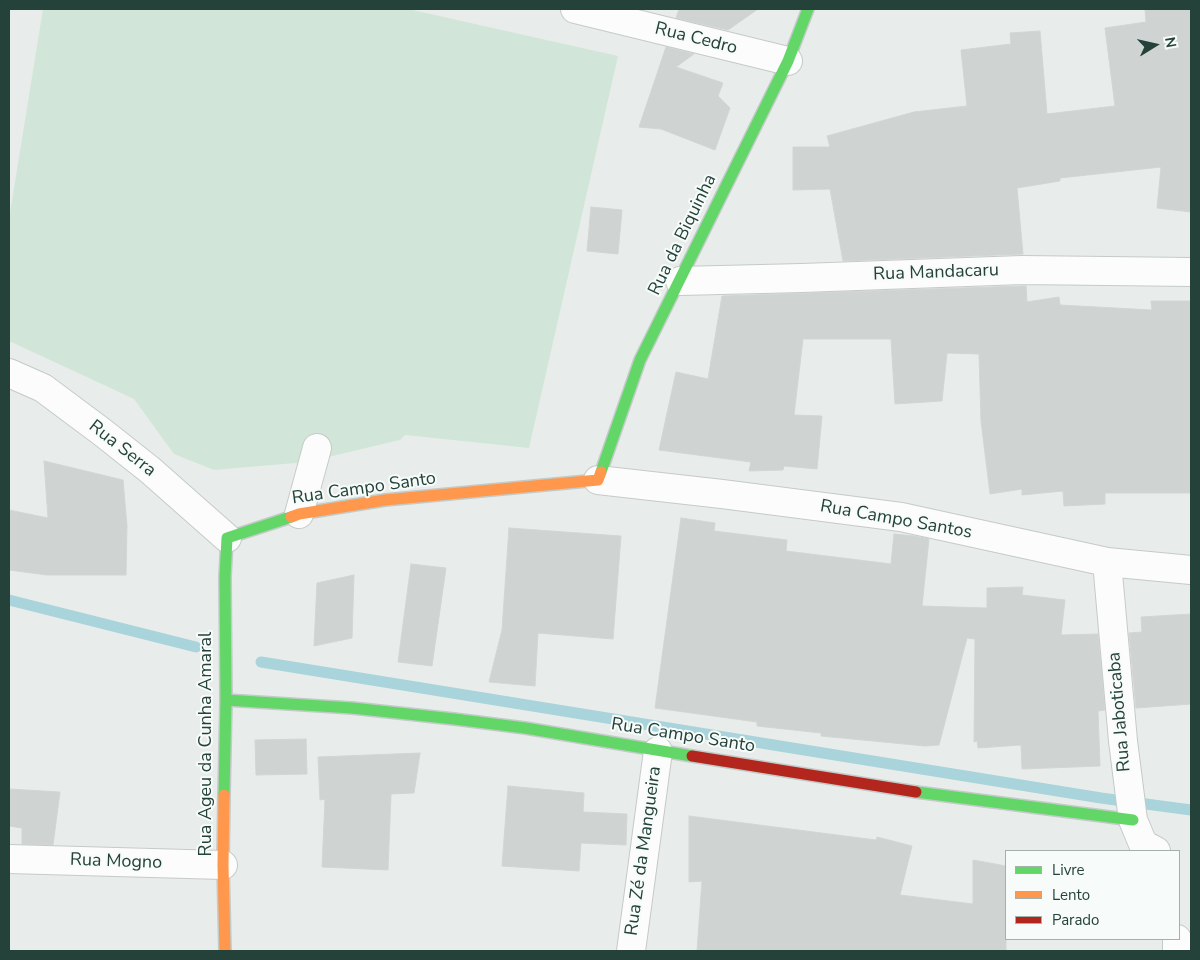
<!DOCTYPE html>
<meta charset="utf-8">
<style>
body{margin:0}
#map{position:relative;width:1200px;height:960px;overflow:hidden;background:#e8edeb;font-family:"Nunito Sans",sans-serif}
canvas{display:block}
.frame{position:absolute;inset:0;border:10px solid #24423a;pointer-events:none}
.legend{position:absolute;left:1005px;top:850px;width:175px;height:90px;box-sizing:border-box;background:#f7fbf9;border:1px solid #a3b1ad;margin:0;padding:6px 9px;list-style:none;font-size:15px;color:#24423a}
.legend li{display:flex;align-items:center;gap:10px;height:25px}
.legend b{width:25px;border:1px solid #a3b1ad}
.north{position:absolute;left:1130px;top:20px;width:50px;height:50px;-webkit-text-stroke:4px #f7fbf9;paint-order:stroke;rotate:80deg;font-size:14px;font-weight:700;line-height:20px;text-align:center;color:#24423a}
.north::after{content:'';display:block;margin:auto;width:18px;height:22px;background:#24423a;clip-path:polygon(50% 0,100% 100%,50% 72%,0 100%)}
</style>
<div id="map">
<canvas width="1200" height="960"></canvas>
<div class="frame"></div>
<ul class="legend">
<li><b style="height:6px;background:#63d668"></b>Livre</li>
<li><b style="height:6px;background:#ff974d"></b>Lento</li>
<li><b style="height:6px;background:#b3261e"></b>Parado</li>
</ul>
<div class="north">N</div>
</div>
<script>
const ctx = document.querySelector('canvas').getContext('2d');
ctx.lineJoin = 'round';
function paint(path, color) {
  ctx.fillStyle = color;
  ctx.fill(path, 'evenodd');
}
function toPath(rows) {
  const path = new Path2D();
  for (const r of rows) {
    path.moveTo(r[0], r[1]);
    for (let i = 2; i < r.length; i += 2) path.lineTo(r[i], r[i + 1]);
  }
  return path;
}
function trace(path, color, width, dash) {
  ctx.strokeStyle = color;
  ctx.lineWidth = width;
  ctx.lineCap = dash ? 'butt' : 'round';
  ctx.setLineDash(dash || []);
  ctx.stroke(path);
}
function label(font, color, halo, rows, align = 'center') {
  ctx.font = font + ' "Nunito Sans",sans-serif';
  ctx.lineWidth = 4;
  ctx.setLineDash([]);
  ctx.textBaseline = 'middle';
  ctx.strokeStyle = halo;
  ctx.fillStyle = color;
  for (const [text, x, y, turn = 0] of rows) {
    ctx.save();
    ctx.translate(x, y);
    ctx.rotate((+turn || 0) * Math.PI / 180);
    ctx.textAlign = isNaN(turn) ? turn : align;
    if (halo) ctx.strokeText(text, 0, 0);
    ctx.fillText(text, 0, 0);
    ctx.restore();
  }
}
paint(toPath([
 [43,9,408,9,618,56,529,448,405,435,400,440,307,462,214,470,174,454,134,399,9,341,9,219]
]), '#d1e6d8');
trace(toPath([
 [9,600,196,647],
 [261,662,1101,798,1191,810]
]), '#a9d4db', 11);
const building = toPath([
 [679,9,758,9,728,30,676,18,679,9],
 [1145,9,1191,9,1191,212,1157,208,1161,167,1060,178,1060,181,1017,188,1023,254,843,261,830,189,793,190,793,147,830,147,827,136,914,112,967,106,961,50,1011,44,1010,33,1040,31,1047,114,1115,106,1105,28,1146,22,1145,9],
 [666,47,694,54,676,67,723,83,718,96,730,108,715,150,661,129,639,127,666,47],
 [591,207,622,210,618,254,587,251,591,207],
 [1022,286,1026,286,1027,302,1059,297,1060,305,1152,310,1151,301,1191,301,1191,493,1105,493,1105,504,1064,506,1063,491,1022,495,1022,489,990,494,981,421,979,354,947,353,942,401,895,404,891,339,803,339,794,415,822,416,817,469,784,466,783,470,749,471,751,462,659,450,676,372,708,379,722,296,1022,286],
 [44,461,123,480,127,526,126,575,47,575,9,570,9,510,48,518,44,461],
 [681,518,715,523,714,531,787,540,786,551,891,564,894,534,914,536,929,539,922,606,987,608,987,588,1023,587,1022,595,1065,600,1061,635,1098,634,1105,710,1098,711,1100,766,1022,769,1021,745,978,748,977,741,974,742,975,639,967,638,939,745,925,746,821,736,821,733,757,726,757,722,655,708,681,518],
 [509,528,621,536,613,639,538,633,535,686,489,682,502,630,509,528],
 [411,564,446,568,432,666,398,662,411,564],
 [354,575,352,638,314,646,317,583,354,575],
 [1191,614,1191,704,1136,708,1129,633,1142,632,1141,617,1191,614],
 [306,739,307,774,256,775,255,740,306,739],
 [420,753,414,793,391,794,388,870,322,867,325,799,320,800,318,757,420,753],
 [508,786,584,793,583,812,627,814,626,845,581,843,579,871,502,866,508,786],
 [9,789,60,792,53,845,22,844,22,828,9,826,9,789],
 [689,816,876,840,877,837,912,846,900,895,973,904,973,860,1006,866,1006,951,697,951,702,881,689,882,689,816]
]);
paint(building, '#cfd4d2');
trace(building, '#d1d6d4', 1);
const street = toPath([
 [575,9,788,61],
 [680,281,802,278,1022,270,1191,272],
 [9,373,43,388,102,432,150,470,227,538],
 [598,480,722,494,901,517,1107,562,1191,570],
 [299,514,317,448],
 [1107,562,1123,741,1133,820,1143,844,1156,851],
 [9,859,223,865],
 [1177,939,1177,951],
 [631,951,658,751]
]);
const fast = toPath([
 [601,472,640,360,788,61,808,9],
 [226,700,352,708,454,719,525,728,692,756],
 [916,792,1133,820],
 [224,795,226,700,225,577,227,538,291,517]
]);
const slow = toPath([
 [291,517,299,514,385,500,598,480,601,472],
 [224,795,223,865,225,951]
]);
const jam = toPath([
 [692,756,916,792]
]);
trace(street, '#c5cac8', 30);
trace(fast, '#c3cbc8', 14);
trace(slow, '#c3cbc8', 14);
trace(jam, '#c3cbc8', 14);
trace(street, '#fcfcfc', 28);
trace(fast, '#63d668', 11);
trace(slow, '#ff974d', 11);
trace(jam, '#b3261e', 11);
label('18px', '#24423a', '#f7fbf9', [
 ["Rua Cedro",696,39,14],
 ["Rua da Biquinha",683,235,-64],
 ["Rua Mandacaru",936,273,-2],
 ["Rua Serra",122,449,38],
 ["Rua Campo Santo",364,489,-8],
 ["Rua Campo Santos",896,520,10],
 ["Rua Jaboticaba",1120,712,-95],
 ["Rua Campo Santo",683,736,9],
 ["Rua Ageu da Cunha Amaral",207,744,-90],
 ["Rua Zé da Mangueira",644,851,-82],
 ["Rua Mogno",116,862,2]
]);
</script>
